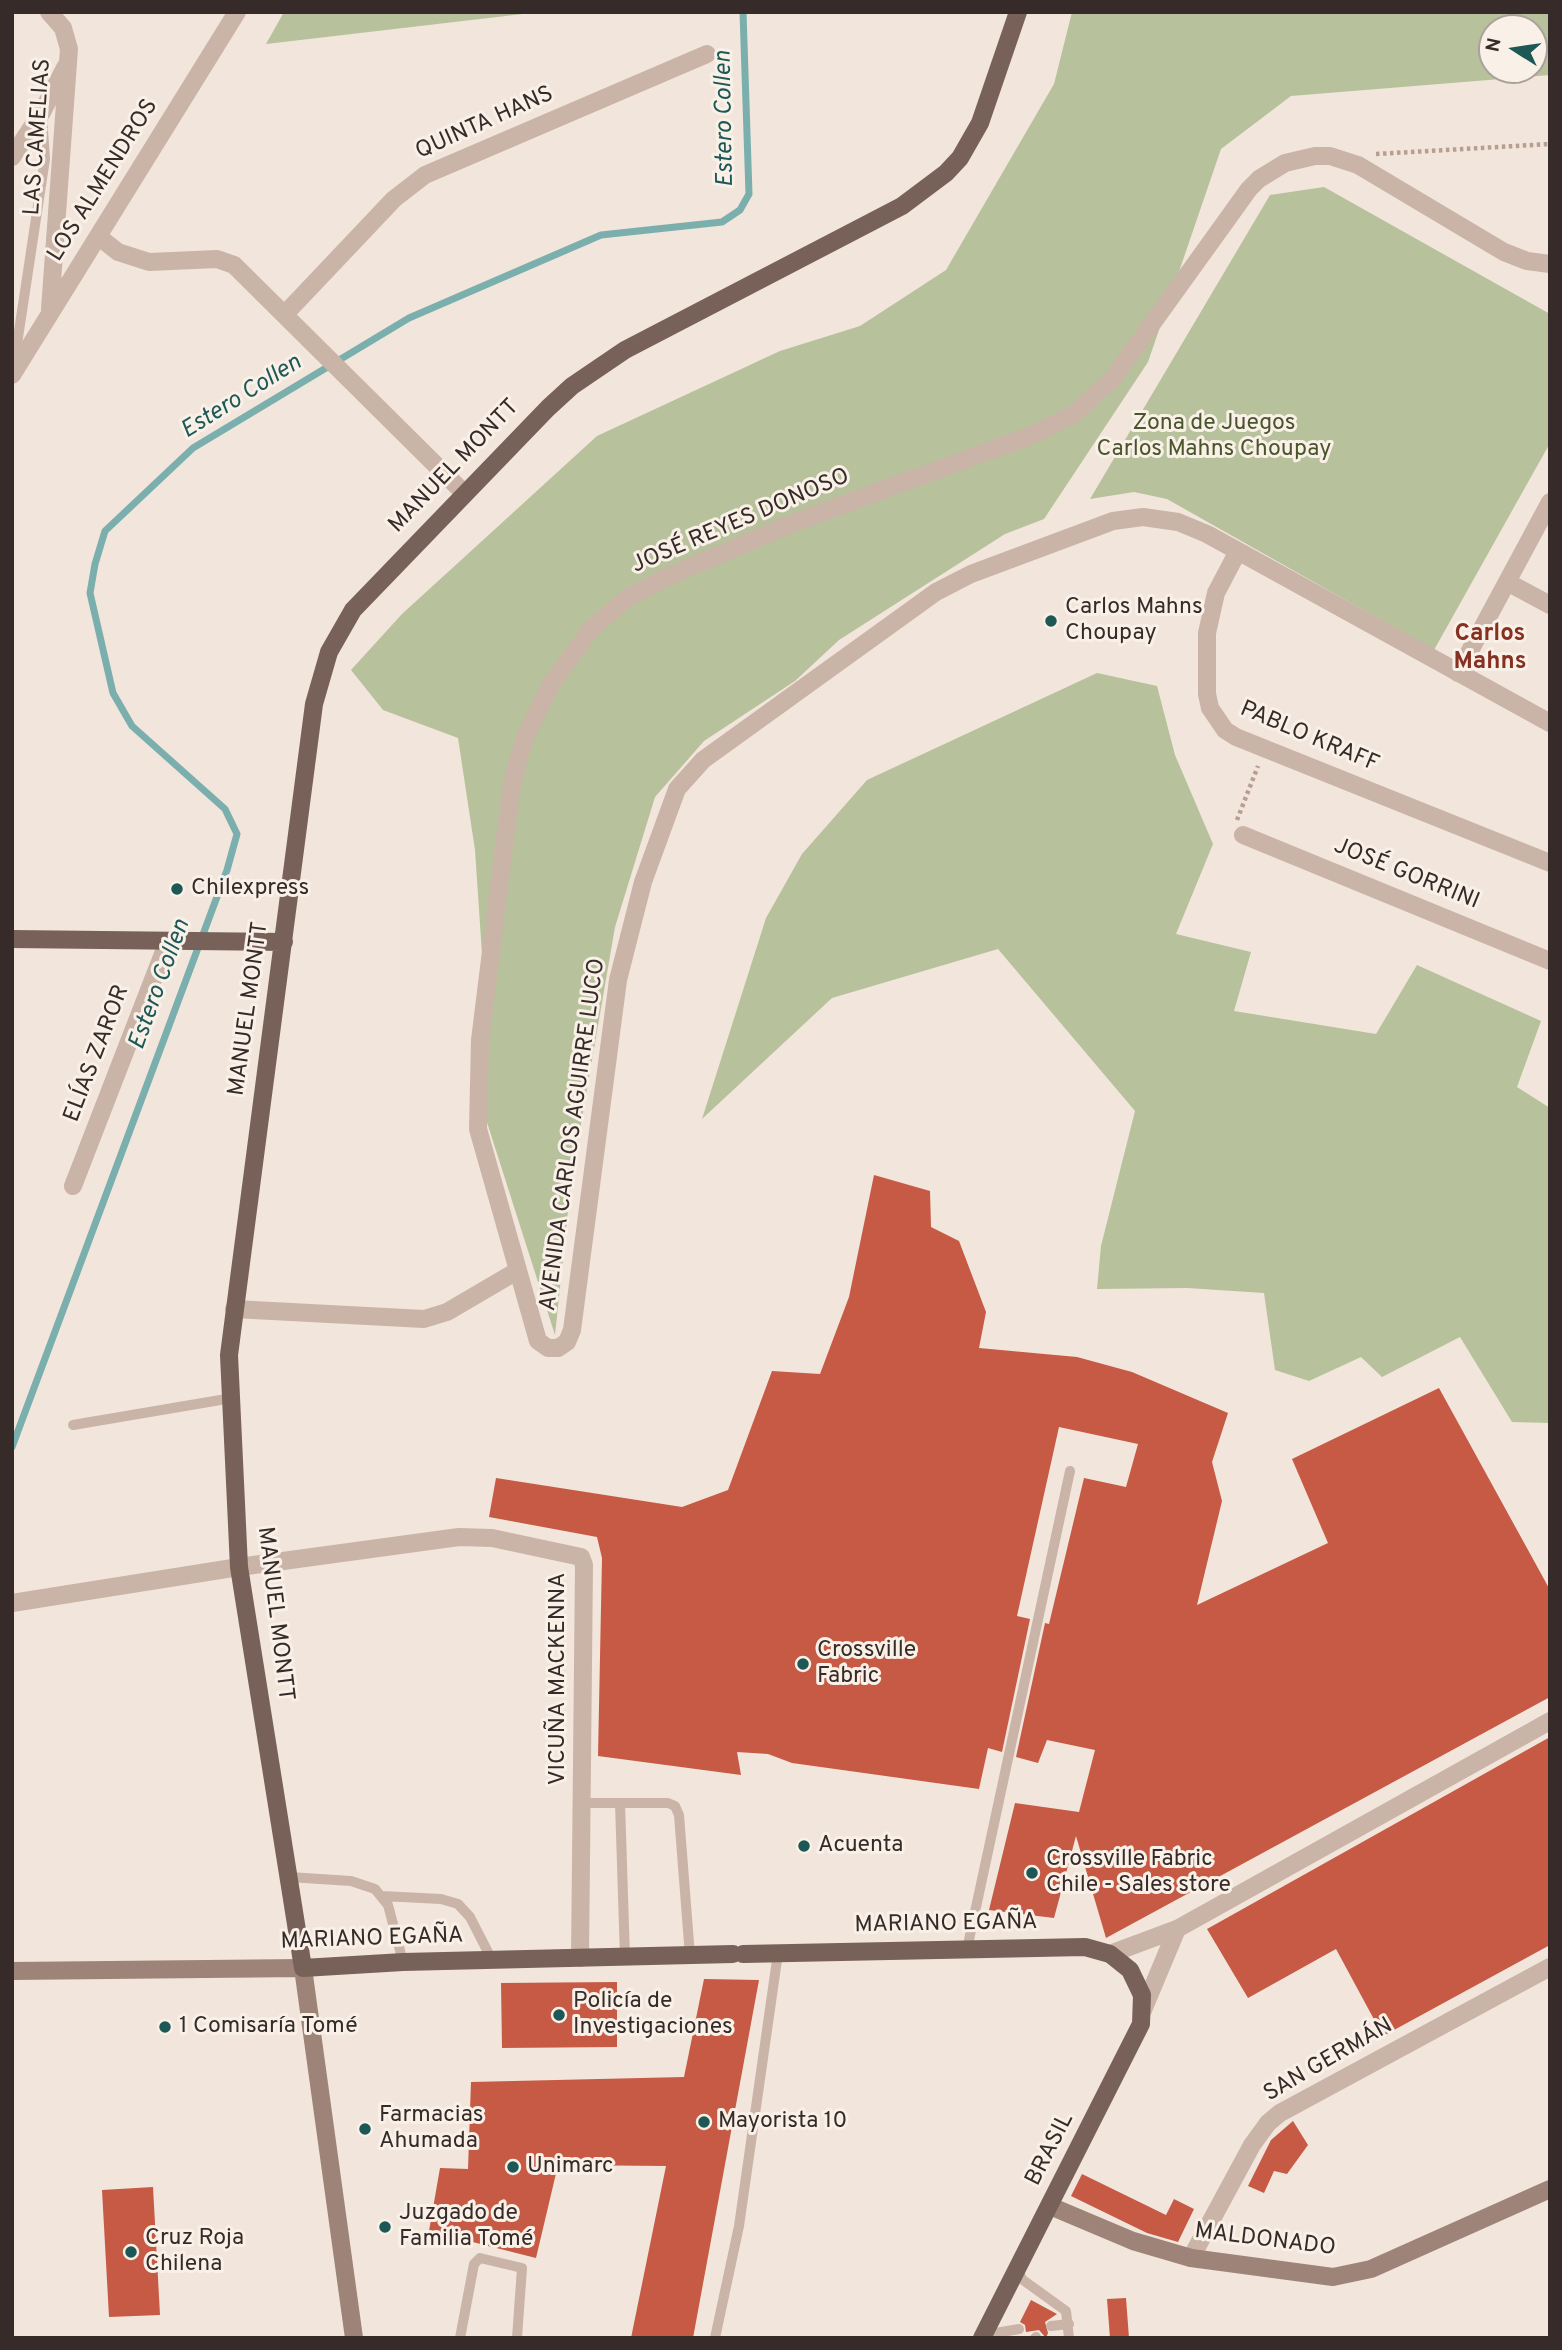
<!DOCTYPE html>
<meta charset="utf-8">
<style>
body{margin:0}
#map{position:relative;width:1562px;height:2350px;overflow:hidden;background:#f2e5db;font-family:Overpass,sans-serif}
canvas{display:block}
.frame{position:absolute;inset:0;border:14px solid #362b28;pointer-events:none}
.north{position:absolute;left:1478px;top:14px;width:70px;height:70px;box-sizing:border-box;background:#f9f0e7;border:2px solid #aba19b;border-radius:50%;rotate:282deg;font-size:19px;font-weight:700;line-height:28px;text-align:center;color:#362b28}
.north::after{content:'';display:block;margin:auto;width:24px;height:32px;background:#1d5857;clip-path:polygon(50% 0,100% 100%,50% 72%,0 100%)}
</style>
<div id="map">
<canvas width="1562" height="2350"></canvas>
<div class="frame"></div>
<div class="north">N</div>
</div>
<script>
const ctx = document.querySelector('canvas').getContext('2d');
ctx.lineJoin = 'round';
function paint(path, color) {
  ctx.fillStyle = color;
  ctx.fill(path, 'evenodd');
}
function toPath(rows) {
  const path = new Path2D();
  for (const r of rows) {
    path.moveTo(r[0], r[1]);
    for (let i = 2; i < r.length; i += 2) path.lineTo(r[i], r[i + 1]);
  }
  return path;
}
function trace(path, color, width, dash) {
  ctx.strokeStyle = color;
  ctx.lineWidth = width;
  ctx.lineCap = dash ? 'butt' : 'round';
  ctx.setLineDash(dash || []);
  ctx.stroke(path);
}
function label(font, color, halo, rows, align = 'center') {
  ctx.font = font + ' Overpass,sans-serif';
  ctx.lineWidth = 6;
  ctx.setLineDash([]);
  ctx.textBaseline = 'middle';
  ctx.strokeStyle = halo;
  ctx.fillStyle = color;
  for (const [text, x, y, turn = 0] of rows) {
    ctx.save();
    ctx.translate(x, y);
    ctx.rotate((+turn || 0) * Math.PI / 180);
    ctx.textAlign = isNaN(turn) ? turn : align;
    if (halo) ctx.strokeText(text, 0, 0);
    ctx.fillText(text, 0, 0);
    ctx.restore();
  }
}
paint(toPath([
 [284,12,540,12,266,44],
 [1072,12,1550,12,1550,75,1291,96,1221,149,1148,362,1044,519,1005,534,839,640,795,681,704,741,655,797,615,927,571,1182,555,1335,476,1088,490,1006,482,954,475,850,458,738,383,710,351,670,402,614,597,436,780,351,860,326,946,270,1054,84],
 [1492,28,1534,28,1534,70,1492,70],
 [1324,187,1550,314,1550,443,1434,650,1167,499,1134,492,1090,499,1270,195],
 [1097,673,1157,686,1175,755,1213,844,1176,934,1251,952,1234,1011,1376,1034,1417,965,1541,1021,1517,1087,1550,1108,1550,1423,1512,1422,1460,1337,1382,1377,1361,1357,1309,1381,1275,1370,1264,1293,1187,1288,1097,1289,1101,1246,1135,1111,998,949,832,998,702,1119,766,918,802,854,867,780]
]), '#b7c19b');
trace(toPath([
 [12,1447,227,870,237,834,225,809,132,726,113,693,90,593,95,564,105,531,193,448,409,318,601,235,722,222,740,210,749,194,743,12]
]), '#7aafad', 7);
paint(toPath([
 [874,1175,930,1191,931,1227,959,1241,986,1312,979,1348,1077,1357,1132,1372,1228,1413,1212,1462,1222,1501,1197,1605,1328,1543,1292,1459,1439,1388,1550,1590,1550,1697,1106,1938,1076,1836,1054,1918,989,1910,1015,1803,1079,1812,1095,1750,1047,1740,1038,1763,1016,1757,1045,1623,1049,1624,1084,1478,1126,1487,1138,1444,1059,1427,1017,1616,1030,1619,1002,1752,988,1748,979,1789,792,1763,768,1754,737,1752,741,1775,598,1756,602,1558,597,1537,489,1517,496,1478,682,1507,728,1490,772,1371,820,1374,849,1297],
 [1550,1737,1550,1945,1383,2036,1336,1949,1248,1998,1207,1929],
 [704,1979,759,1980,693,2338,631,2338,666,2166,558,2165,536,2258,429,2231,440,2168,468,2169,471,2082,684,2077],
 [617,1982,617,2047,502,2048,501,1983],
 [1293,2121,1308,2145,1287,2174,1274,2171,1264,2193,1248,2186,1271,2140],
 [1082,2174,1166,2215,1174,2199,1194,2209,1178,2242,1147,2233,1071,2196],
 [153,2187,160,2315,109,2317,102,2190],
 [1126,2298,1129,2338,1110,2338,1107,2299],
 [1031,2300,1057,2314,1045,2322,1048,2333,1046,2338,1039,2330,1026,2332,1025,2325,1020,2322]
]), '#c65a45');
trace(toPath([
 [1376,154,1550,144],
 [1237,820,1258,766]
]), '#b69e91', 4.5, [3.5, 3.5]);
trace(toPath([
 [14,364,45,159,42,116],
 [73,1425,232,1398],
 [583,1803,668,1803,675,1806,679,1815,690,1956],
 [620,1803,625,1957],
 [289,1877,351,1881,375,1889,388,1905,403,1962],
 [382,1896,441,1899,458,1904,470,1917,492,1960],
 [967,1949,1070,1471],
 [1017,2270,1023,2280,1066,2311,1069,2338],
 [1051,2326,1069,2324],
 [984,2335,1019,2329],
 [460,2338,474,2264,480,2258,522,2268,517,2338],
 [715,2338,739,2226,778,1953],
 [1035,2338,1036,2337]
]), '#cab4a7', 10);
trace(toPath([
 [49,12,63,28,69,49,50,309],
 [12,157,42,112,66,66],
 [99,237,118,252,149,262,217,259,234,265,464,493],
 [1550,264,1527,261,1504,252,1358,165,1330,156,1315,156,1285,163,1259,179,1249,189,1113,378,1074,414,1032,435,793,523,669,576,627,598,591,629,551,684,525,738,517,764,511,790,480,1040,478,1129,538,1341,548,1348,558,1348,567,1342,572,1330,618,980,643,882,677,789,703,760,936,592,971,574,1113,521,1143,517,1178,522,1207,534,1550,723],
 [285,314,394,199,425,175,707,54],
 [12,375,237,12],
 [1238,551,1216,593,1207,633,1207,694,1210,708,1225,730,1236,737,1550,863],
 [1507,582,1550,605],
 [1458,673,1550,502],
 [1243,835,1550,961],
 [73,1186,168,941],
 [234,1309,424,1319,447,1312,517,1271],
 [12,1603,239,1567,459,1537,492,1538,581,1557,584,1565,580,1958],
 [1110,1954,1177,1929,1550,1721],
 [1143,2010,1177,1929],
 [1191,2258,1252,2145,1268,2123,1280,2113,1550,1967]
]), '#cab4a7', 18);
trace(toPath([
 [12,1971,303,1968,354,2338],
 [1050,2206,1133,2241,1191,2258,1333,2277,1371,2269,1550,2189]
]), '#9e8378', 18);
trace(toPath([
 [12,939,284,942],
 [733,1954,403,1962,303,1968,239,1567,229,1355,314,704,329,652,353,610,548,408,572,386,625,350,902,206,946,173,960,158,980,123,1018,12],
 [743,1954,1085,1947,1110,1954,1130,1970,1142,1995,1141,2024,982,2338]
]), '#786159', 18);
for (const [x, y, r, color] of [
 [1051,621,7,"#1d5857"],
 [177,889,7,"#1d5857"],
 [803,1664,7,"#1d5857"],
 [804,1846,7,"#1d5857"],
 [1032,1873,7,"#1d5857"],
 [559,2015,7,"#1d5857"],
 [165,2027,7,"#1d5857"],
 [704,2122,7,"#1d5857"],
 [365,2129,7,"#1d5857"],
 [513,2167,7,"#1d5857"],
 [385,2227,7,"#1d5857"],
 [131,2252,7,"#1d5857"]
]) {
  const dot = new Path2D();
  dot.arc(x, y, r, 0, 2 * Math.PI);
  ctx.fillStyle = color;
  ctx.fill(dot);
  trace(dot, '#f9f0e7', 2.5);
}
label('23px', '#362b28', '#f9f0e7', [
 ["QUINTA HANS",485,124,-24],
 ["LAS CAMELIAS",39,137,-86],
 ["LOS ALMENDROS",104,181,-58],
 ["MANUEL MONTT",455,467,-46],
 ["JOSÉ REYES DONOSO",741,522,-23],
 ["PABLO KRAFF",1309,738,23],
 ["JOSÉ GORRINI",1406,875,22],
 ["MANUEL MONTT",250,1009,-82],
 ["ELÍAS ZAROR",98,1054,-69],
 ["AVENIDA CARLOS AGUIRRE LUCO",574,1135,-82],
 ["MANUEL MONTT",274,1614,83],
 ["VICUÑA MACKENNA",559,1679,-90],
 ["MARIANO EGAÑA",946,1925,-1],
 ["MARIANO EGAÑA",372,1940,-2],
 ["SAN GERMÁN",1329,2061,-30],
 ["BRASIL",1051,2150,-63],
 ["MALDONADO",1265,2241,7]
]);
label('23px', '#49552b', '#f9f0e7', [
 ["Zona de Juegos",1214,424],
 ["Carlos Mahns Choupay",1214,450]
]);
label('23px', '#362b28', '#f9f0e7', [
 ["Carlos Mahns",1065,608],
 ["Choupay",1065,634],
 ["Chilexpress",191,889],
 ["Crossville",817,1651],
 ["Fabric",817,1677],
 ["Acuenta",818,1846],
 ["Crossville Fabric",1046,1860],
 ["Chile - Sales store",1046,1886],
 ["Policía de",573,2002],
 ["Investigaciones",573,2028],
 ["1 Comisaría Tomé",179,2027],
 ["Farmacias",379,2116],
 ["Ahumada",379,2142],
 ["Mayorista 10",718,2122],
 ["Unimarc",527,2167],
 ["Juzgado de",399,2214],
 ["Familia Tomé",399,2240],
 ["Cruz Roja",145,2239],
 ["Chilena",145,2265]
], 'left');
label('italic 24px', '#1d5857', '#f9f0e7', [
 ["Estero Collen",726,119,-91],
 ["Estero Collen",242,398,-32],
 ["Estero Collen",161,985,-70]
]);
label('bold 24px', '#853021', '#f9f0e7', [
 ["Carlos",1490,635],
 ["Mahns",1490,663]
]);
</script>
